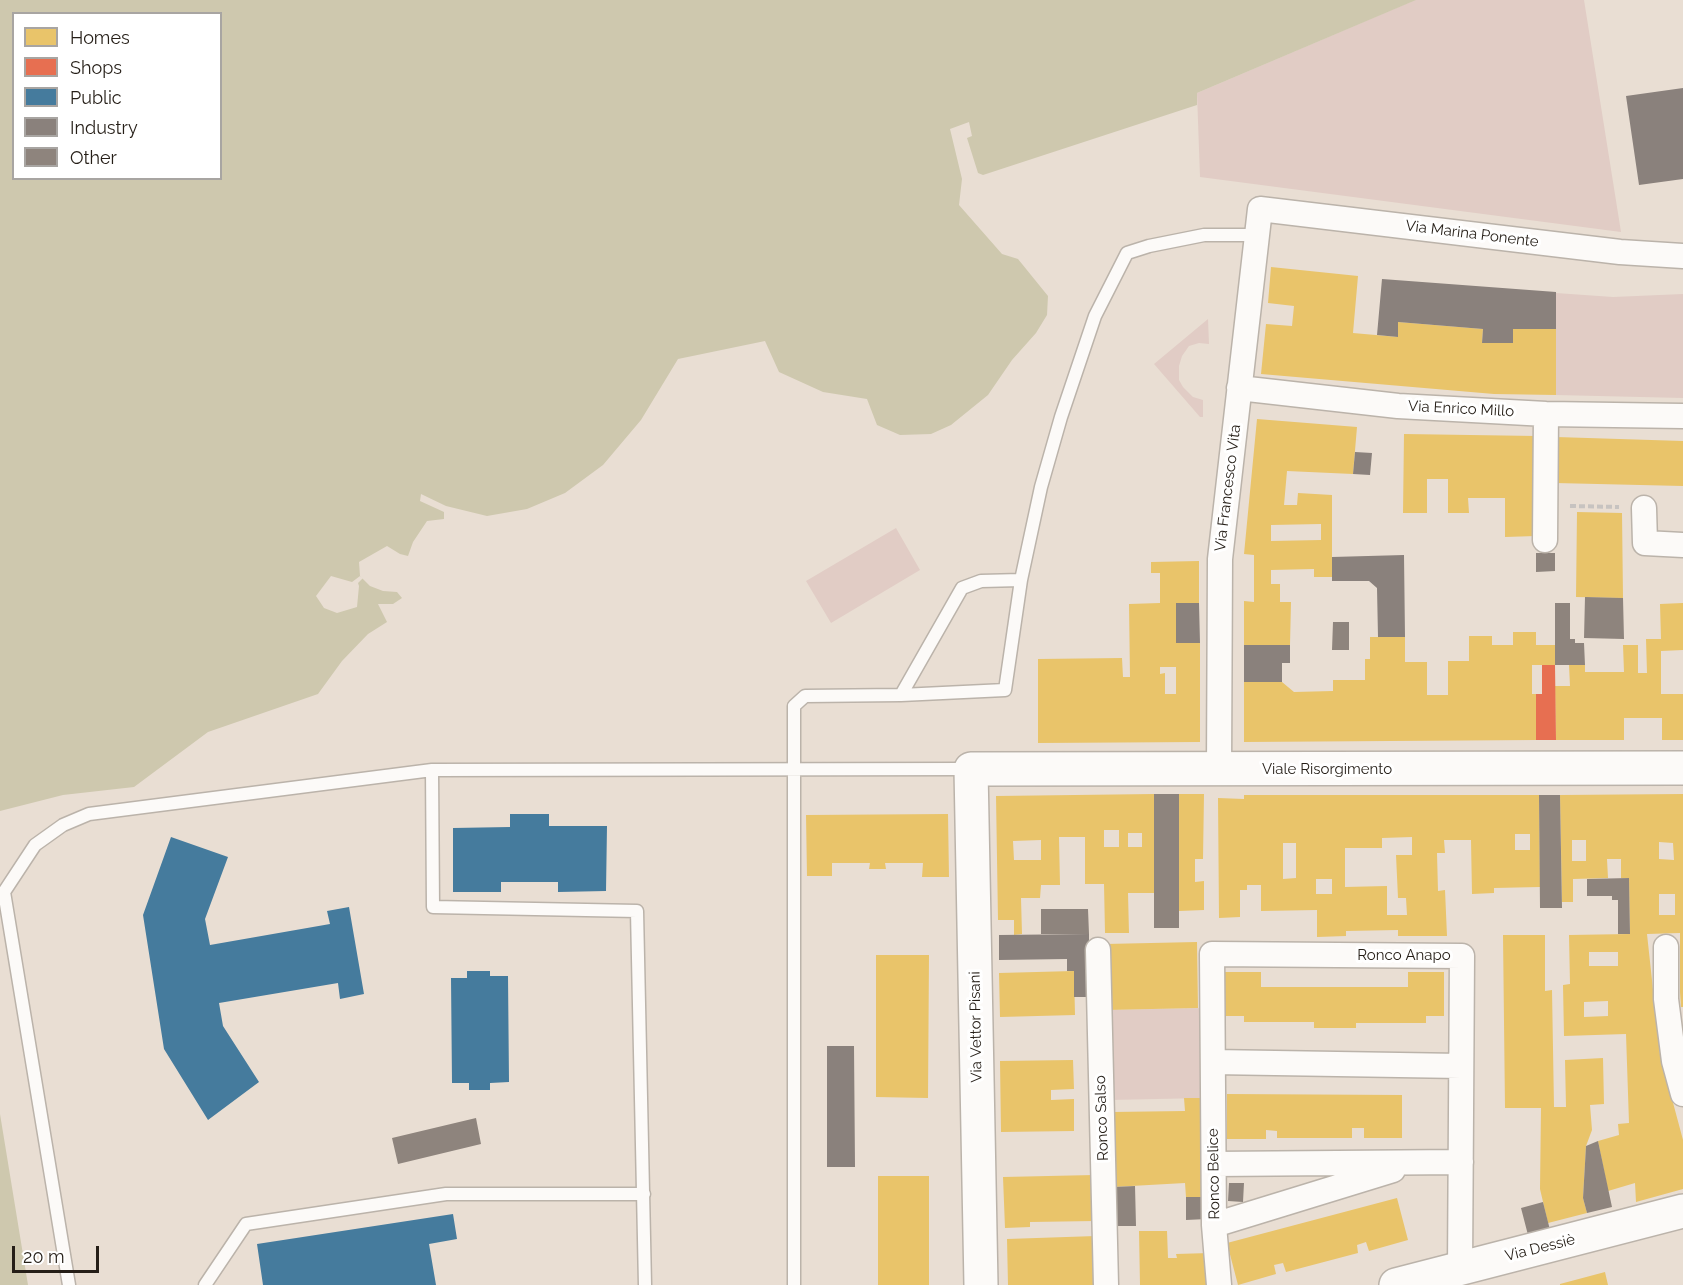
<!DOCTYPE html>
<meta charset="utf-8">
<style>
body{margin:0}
#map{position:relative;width:1683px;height:1285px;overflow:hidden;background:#e9ded3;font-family:Raleway,sans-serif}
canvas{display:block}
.legend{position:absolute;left:12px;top:12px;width:210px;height:168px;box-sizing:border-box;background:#fff;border:2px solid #a8a5a2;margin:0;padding:8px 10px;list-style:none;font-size:18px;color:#251e17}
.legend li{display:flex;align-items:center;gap:12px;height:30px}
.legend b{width:30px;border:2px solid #a8a5a2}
.scale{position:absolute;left:12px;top:1246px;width:87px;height:27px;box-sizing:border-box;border:3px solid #251e17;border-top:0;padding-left:8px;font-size:18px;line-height:21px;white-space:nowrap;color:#251e17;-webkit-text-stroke:4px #fff;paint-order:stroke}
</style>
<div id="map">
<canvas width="1683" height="1285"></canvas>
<ul class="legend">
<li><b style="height:16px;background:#e9c46a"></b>Homes</li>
<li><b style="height:16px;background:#e76f51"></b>Shops</li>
<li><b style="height:16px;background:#457b9d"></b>Public</li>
<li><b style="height:16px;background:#8a817c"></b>Industry</li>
<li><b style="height:16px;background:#8e847d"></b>Other</li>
</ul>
<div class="scale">20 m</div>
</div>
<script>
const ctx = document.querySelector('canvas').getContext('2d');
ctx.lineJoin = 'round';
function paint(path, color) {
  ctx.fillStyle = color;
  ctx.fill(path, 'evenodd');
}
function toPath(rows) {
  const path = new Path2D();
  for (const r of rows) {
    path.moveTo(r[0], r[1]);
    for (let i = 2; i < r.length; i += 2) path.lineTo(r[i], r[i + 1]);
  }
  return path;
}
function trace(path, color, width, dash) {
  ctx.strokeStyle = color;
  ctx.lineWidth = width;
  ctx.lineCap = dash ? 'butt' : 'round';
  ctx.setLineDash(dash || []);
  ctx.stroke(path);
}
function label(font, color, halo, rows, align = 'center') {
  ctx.font = font + ' Raleway,sans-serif';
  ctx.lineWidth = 6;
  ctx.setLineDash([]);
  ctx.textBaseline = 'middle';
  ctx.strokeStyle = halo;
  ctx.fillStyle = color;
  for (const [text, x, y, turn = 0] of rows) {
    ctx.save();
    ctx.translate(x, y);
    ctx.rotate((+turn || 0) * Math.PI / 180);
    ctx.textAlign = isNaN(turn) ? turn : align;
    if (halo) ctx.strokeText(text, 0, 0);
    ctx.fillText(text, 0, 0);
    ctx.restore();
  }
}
paint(toPath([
 [1415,0,1584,0,1621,232,1200,177,1197,93],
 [1556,293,1613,297,1683,294,1683,398,1556,395],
 [1208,319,1209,344,1199,343,1189,346,1182,356,1179,366,1179,380,1183,387,1193,397,1203,400,1203,417,1200,417,1154,364],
 [896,528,920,570,831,623,806,581],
 [1204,1008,1206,1098,1109,1100,1106,1010]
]), '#e1ccc5');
paint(toPath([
 [0,0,1416,0,1197,93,1197,105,983,175,978,173,967,138,972,136,969,122,950,129,962,179,959,205,1002,254,1018,259,1048,296,1047,315,1036,333,1012,360,988,395,951,425,931,434,900,435,877,425,867,399,823,392,779,372,765,341,678,359,641,420,603,465,565,493,527,509,487,516,446,506,421,494,420,501,444,512,444,519,427,521,413,542,408,556,400,554,387,546,359,562,360,576,370,586,383,591,397,592,402,598,393,604,378,604,387,622,368,634,342,661,318,694,208,732,134,787,63,795,0,811],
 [14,14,220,14,220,178,14,178],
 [0,1114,28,1285,0,1285]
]), '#cec8ae');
paint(toPath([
 [331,576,352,582,360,576,363,578,358,583,359,586,357,607,337,613,324,608,316,596]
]), '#e9ded3');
paint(toPath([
 [1271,267,1358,276,1353,333,1398,337,1398,322,1483,329,1482,343,1513,343,1513,329,1556,329,1556,395,1494,394,1261,374,1266,324,1292,326,1294,306,1268,303],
 [1257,419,1357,427,1353,474,1287,471,1284,505,1297,505,1298,493,1332,495,1332,577,1314,577,1314,569,1271,570,1271,584,1280,584,1280,602,1291,602,1290,645,1244,645,1244,601,1254,602,1254,555,1244,554],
 [1321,524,1321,540,1271,541,1271,525],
 [1404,434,1536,436,1536,536,1505,537,1505,498,1468,498,1469,513,1448,513,1448,479,1427,479,1427,513,1403,513],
 [1556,437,1683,441,1683,486,1555,483],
 [1577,512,1622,513,1623,598,1576,597],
 [1199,561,1199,603,1176,603,1176,643,1200,643,1200,742,1038,743,1038,659,1122,658,1123,677,1130,677,1129,604,1160,603,1160,573,1151,573,1151,562],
 [1160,667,1176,667,1176,694,1165,694,1165,673,1160,674],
 [1683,603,1683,650,1661,651,1661,694,1683,694,1683,740,1662,740,1662,718,1624,718,1624,740,1556,740,1555,686,1570,686,1569,665,1585,665,1585,672,1624,672,1623,645,1638,645,1638,673,1647,673,1646,639,1661,639,1660,604],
 [1513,632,1536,632,1536,645,1555,645,1555,665,1532,665,1532,694,1536,694,1536,740,1244,742,1244,682,1282,682,1294,692,1333,691,1333,680,1365,680,1365,659,1370,659,1370,637,1405,637,1405,662,1427,662,1427,695,1448,695,1448,661,1469,661,1469,636,1492,636,1492,645,1513,645],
 [1154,794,1155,893,1128,893,1129,933,1105,933,1104,884,1085,884,1085,837,1059,837,1060,885,1041,885,1040,898,1021,898,1022,934,1014,935,1014,920,998,920,996,796],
 [1104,830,1119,830,1119,847,1104,847],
 [1128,833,1142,833,1142,847,1128,847],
 [1041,840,1041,860,1014,860,1013,841],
 [1179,794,1204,794,1203,859,1195,859,1195,882,1204,881,1204,910,1179,911],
 [1683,794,1683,1007,1681,1007,1680,992,1680,933,1647,934,1660,1054,1683,1140,1683,1189,1636,1202,1635,1183,1608,1191,1598,1141,1619,1135,1618,1124,1629,1123,1626,1034,1564,1036,1563,985,1570,984,1569,935,1630,934,1629,878,1621,878,1621,859,1607,859,1608,878,1573,879,1573,902,1562,902,1560,795],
 [1572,840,1586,840,1586,861,1572,861],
 [1659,842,1673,843,1674,860,1659,859],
 [1659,894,1675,894,1675,915,1659,915],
 [1589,952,1618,952,1618,966,1589,966],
 [1608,1001,1608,1016,1584,1017,1584,1002],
 [1244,795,1539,795,1540,887,1494,888,1494,893,1472,894,1471,840,1444,840,1445,853,1437,853,1438,891,1445,890,1447,936,1398,936,1398,930,1346,931,1346,936,1317,937,1317,910,1261,911,1261,885,1247,885,1247,890,1240,890,1240,917,1219,918,1218,798,1244,799],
 [1515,834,1530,834,1530,850,1515,850],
 [1412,837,1412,855,1396,855,1398,898,1406,898,1407,915,1387,915,1387,886,1345,887,1345,848,1382,848,1382,838],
 [1283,843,1296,843,1296,878,1283,879],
 [1316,879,1332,879,1332,894,1316,894],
 [948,814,949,877,922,877,923,863,885,863,886,869,869,869,870,863,832,863,832,876,807,876,806,815],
 [1503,935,1545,935,1545,991,1552,990,1554,1107,1566,1107,1565,1060,1603,1058,1604,1104,1590,1105,1592,1130,1586,1146,1583,1198,1587,1213,1548,1223,1540,1189,1541,1108,1505,1108],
 [1197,942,1198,1008,1106,1010,1105,944],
 [876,955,929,955,928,1098,876,1097],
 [1074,971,1075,1015,1000,1017,999,973],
 [1225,972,1261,972,1261,987,1408,987,1408,972,1444,972,1444,1016,1426,1016,1426,1023,1356,1023,1356,1028,1314,1028,1314,1022,1244,1022,1244,1016,1225,1016],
 [1073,1060,1074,1089,1051,1090,1051,1100,1074,1099,1074,1131,1001,1132,1000,1061],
 [1227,1094,1402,1095,1402,1138,1364,1138,1364,1128,1352,1128,1352,1138,1277,1138,1277,1131,1266,1130,1266,1139,1227,1139],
 [1184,1098,1206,1098,1207,1197,1186,1197,1185,1183,1113,1187,1112,1112,1185,1111],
 [1094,1175,1095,1221,1030,1222,1030,1227,1005,1228,1003,1177],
 [878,1176,929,1176,929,1285,878,1285],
 [1397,1198,1408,1240,1369,1251,1366,1242,1357,1245,1358,1253,1286,1272,1283,1263,1274,1265,1276,1274,1238,1285,1227,1243],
 [1139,1231,1167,1231,1168,1258,1177,1258,1176,1254,1210,1253,1210,1285,1140,1285],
 [1096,1236,1097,1285,1008,1285,1007,1239],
 [1605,1272,1608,1285,1560,1285,1560,1284]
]), '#e9c46a');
paint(toPath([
 [1542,665,1555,665,1556,740,1536,740,1536,694,1542,694]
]), '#e76f51');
paint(toPath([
 [510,814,549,814,549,826,607,826,606,891,558,892,558,882,501,882,501,892,453,892,453,828,510,827],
 [171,837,228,857,205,919,210,945,330,924,327,911,349,907,364,994,340,999,338,983,219,1003,223,1026,259,1082,208,1120,164,1049,143,915],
 [467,971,490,971,490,976,508,976,509,1082,490,1083,490,1090,469,1090,469,1083,452,1083,451,978,467,978],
 [453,1214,457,1239,429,1244,436,1285,263,1285,257,1244]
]), '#457b9d');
paint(toPath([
 [1683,88,1683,179,1639,185,1626,96],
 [1382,279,1556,292,1556,329,1513,329,1513,343,1482,343,1483,329,1398,322,1398,337,1377,335],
 [1355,452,1372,453,1370,475,1353,474],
 [1404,555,1405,637,1378,637,1377,588,1369,581,1332,581,1332,557],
 [1176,603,1199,603,1200,643,1176,643],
 [1244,645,1290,645,1290,663,1282,663,1282,682,1244,682],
 [1089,934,1089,997,1074,997,1074,971,1067,971,1067,959,999,960,999,935],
 [827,1046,854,1046,855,1167,827,1167]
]), '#8a817c');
paint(toPath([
 [1536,553,1555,553,1555,571,1536,572],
 [1585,597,1623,598,1624,639,1584,638],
 [1555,603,1570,603,1570,639,1575,639,1575,643,1584,643,1585,665,1555,665],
 [1333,622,1349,622,1349,650,1332,650],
 [1154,794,1179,794,1179,928,1154,928],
 [1539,795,1560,795,1562,908,1540,908],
 [1629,878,1630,934,1618,934,1618,900,1612,900,1612,896,1587,896,1587,879],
 [1041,909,1088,909,1089,934,1041,934],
 [476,1118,481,1144,398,1164,392,1138],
 [1598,1141,1612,1207,1587,1213,1583,1198,1586,1146],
 [1229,1183,1244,1183,1243,1202,1228,1201],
 [1135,1186,1136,1226,1114,1226,1113,1187],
 [1186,1197,1207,1197,1207,1219,1186,1220],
 [1543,1202,1550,1230,1528,1235,1521,1208]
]), '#8e847d');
const lane = toPath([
 [901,695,962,588,981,581,1021,580],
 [432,770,433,907,637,911,645,1285],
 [69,1285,4,892,35,845,63,825,89,814,432,770,969,769],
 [205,1285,246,1224,446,1194,644,1194],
 [794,1285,794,706,805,696,901,695,1005,690,1021,580,1041,487,1061,417,1095,316,1127,253,1149,246,1204,235,1257,235]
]);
const street = toPath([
 [1239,388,1398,406,1546,414,1683,416],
 [1644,508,1645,543,1683,545],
 [1545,540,1546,414],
 [1219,769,1220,559,1260,209,1620,252,1683,256],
 [1666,947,1666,999,1674,1061,1683,1094],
 [1098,950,1106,1285],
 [1213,1062,1461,1066],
 [1214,1164,1461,1162],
 [1214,1225,1393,1170],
 [1219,1285,1214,1225,1212,954,1462,956,1460,1269]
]);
const secondary = toPath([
 [981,1285,971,769,1683,768],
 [1396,1285,1683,1211]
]);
trace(lane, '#bbb3aa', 15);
trace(street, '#bbb3aa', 27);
trace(secondary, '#bbb3aa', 36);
trace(toPath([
 [1570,506,1619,507]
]), '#c7c3c0', 4, [6, 3]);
trace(lane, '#fcfaf8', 12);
trace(street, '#fcfaf8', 24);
trace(secondary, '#fcfaf8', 33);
label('15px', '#251e17', '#fff', [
 ["Via Marina Ponente",1472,234,7],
 ["Via Enrico Millo",1461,409,3],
 ["Via Francesco Vita",1228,488,-83],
 ["Viale Risorgimento",1327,769],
 ["Ronco Anapo",1404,955],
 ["Via Vettor Pisani",976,1027,-91],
 ["Ronco Salso",1102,1118,-92],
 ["Ronco Belice",1214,1174,-91],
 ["Via Dessiè",1540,1248,-14]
]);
</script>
